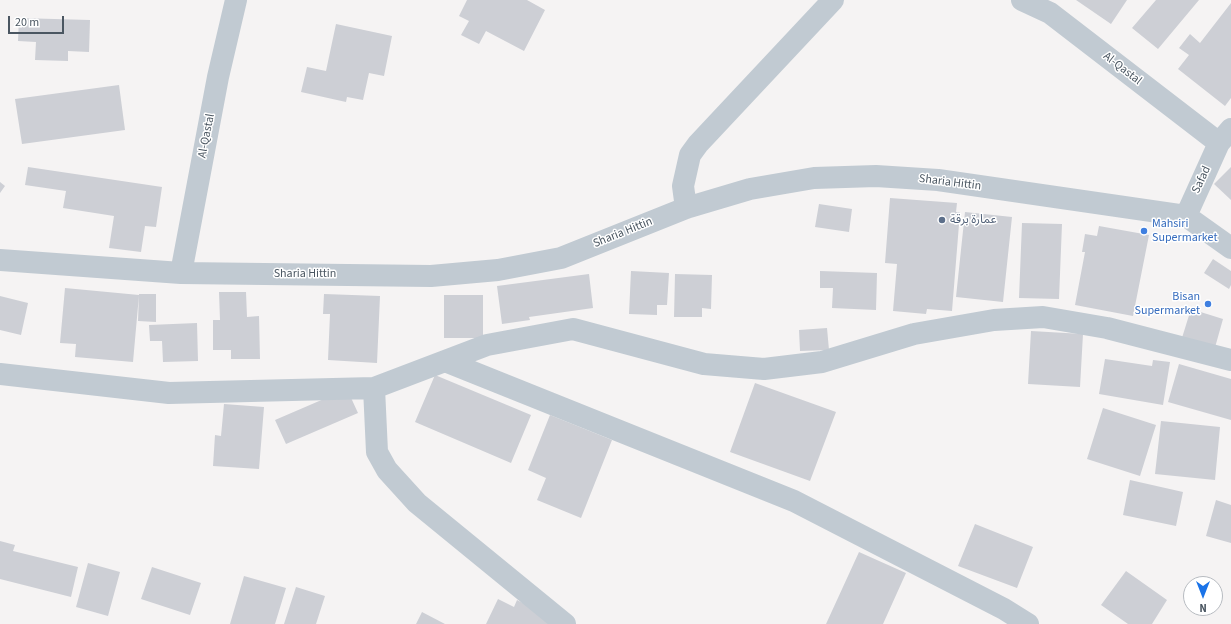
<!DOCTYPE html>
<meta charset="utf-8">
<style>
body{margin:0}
#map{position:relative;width:1231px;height:624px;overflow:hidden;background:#f5f3f3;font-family:"Source Sans 3",sans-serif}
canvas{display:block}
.north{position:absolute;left:1183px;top:576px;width:40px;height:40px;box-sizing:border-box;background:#fff;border:1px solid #b7bbc0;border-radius:50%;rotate:180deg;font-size:11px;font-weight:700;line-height:16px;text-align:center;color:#4a5661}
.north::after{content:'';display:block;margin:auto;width:14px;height:18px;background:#1a73e8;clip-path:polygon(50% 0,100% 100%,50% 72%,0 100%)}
.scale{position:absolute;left:8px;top:16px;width:56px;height:18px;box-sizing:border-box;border:2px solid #4a5661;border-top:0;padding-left:5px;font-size:12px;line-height:14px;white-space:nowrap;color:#4a5661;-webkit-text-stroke:3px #fff;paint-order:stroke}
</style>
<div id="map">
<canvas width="1231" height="624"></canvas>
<div class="north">N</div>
<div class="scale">20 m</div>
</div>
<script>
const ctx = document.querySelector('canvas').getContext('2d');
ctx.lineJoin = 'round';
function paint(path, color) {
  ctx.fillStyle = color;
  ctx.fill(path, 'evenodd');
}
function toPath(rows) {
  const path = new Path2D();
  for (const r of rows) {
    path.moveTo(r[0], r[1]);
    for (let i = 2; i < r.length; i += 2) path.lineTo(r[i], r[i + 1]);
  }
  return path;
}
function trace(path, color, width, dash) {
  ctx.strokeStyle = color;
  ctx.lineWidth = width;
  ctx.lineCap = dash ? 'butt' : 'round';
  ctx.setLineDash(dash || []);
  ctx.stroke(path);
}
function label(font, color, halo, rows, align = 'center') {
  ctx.font = font + ' "Source Sans 3","Noto Sans Arabic",sans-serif';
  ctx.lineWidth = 3;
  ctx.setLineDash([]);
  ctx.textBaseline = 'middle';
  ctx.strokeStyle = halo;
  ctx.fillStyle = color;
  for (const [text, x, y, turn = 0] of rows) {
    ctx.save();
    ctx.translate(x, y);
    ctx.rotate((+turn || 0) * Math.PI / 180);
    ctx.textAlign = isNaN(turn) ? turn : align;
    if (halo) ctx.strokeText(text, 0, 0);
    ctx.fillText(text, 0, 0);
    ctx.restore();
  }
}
paint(toPath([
 [467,0,527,0,545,10,524,51,486,31,479,44,461,35,469,21,459,16],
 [1076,0,1127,0,1111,24],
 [1156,0,1199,0,1158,49,1132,28],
 [1231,3,1231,98,1225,106,1178,69,1189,55,1179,48,1190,34,1200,43],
 [19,18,90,20,89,52,68,51,68,61,35,60,36,42,18,41],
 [336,24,392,36,384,76,369,73,363,100,347,97,346,102,301,92,307,67,326,71],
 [119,85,125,130,22,144,15,99],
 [28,167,162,187,156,227,145,226,141,252,109,248,114,216,63,208,66,191,25,185],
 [1231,167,1231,200,1214,184],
 [0,182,5,186,0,193],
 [890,198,957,203,956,212,960,212,952,311,927,309,926,314,893,311,897,264,885,263],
 [819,204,852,209,849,232,815,227],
 [965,212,1012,217,1003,302,956,297],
 [1022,223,1062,224,1059,299,1019,298],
 [1099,226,1149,235,1133,316,1075,305,1085,252,1082,252,1085,234,1097,236],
 [1213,259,1231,271,1231,285,1229,289,1204,273],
 [631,271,669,273,667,305,657,305,657,315,629,314],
 [820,271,877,273,876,310,832,308,833,288,820,288],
 [589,274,593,308,529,317,530,320,502,324,497,286],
 [675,274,712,275,711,309,702,308,702,317,674,317],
 [65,288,139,295,133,362,75,357,76,344,60,343],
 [219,292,246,292,247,317,259,316,260,359,231,359,231,350,213,350,213,320,220,320],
 [139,294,156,294,156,322,138,321],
 [324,294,380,296,377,363,328,360,330,314,323,314],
 [444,295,483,295,483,338,444,338],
 [0,296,28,303,21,335,0,330],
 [1191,309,1223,319,1214,351,1181,341],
 [197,323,198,361,163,362,162,341,150,341,149,325],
 [827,328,829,350,800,351,799,330],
 [1031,331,1083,334,1080,387,1028,384],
 [1105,359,1152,366,1153,360,1170,362,1163,405,1099,394],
 [1179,364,1231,379,1231,420,1168,402],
 [435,375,531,415,511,463,415,422],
 [755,383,836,412,810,481,730,452],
 [347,389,358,413,286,444,275,420],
 [224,404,264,407,259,469,213,466,215,435,221,436],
 [1103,408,1156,425,1140,476,1087,459],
 [550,415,612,440,581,518,537,500,546,478,528,470],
 [1161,421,1220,427,1215,480,1155,474],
 [1130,480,1183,492,1176,526,1123,515],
 [1216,500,1231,505,1231,543,1206,536],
 [975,524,1033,547,1017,588,958,566],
 [0,541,15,545,13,551,78,567,71,597,0,579],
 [859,552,906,573,883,624,826,624],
 [88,563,120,572,108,616,76,607],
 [152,567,201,583,190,615,141,599],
 [1126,571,1167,600,1152,624,1128,624,1101,605],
 [244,576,286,588,275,624,230,624],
 [296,587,325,596,316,624,284,624],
 [498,599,514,607,517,600,554,619,552,624,486,624],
 [422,612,445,624,416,624]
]), '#cdcfd5');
trace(toPath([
 [1022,0,1050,13,1219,143],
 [686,208,683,186,690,155,698,144,833,0],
 [1186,216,1219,143,1231,129],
 [0,260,181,273,431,276,498,270,561,258,686,208,750,189,814,178,876,176,938,180,1186,216,1231,248],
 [181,273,218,77,236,0],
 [445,361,794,501,1004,609,1028,624],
 [0,374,169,393,374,388,487,345,573,329,704,364,764,369,822,362,914,334,994,320,1043,317,1107,328,1231,360],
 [374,388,377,452,387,470,417,503,565,624]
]), '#c1cad2', 22);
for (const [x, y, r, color] of [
 [942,220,4,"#5c6f8a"],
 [1144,231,4,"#3f7fe0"],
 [1208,304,4,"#3f7fe0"]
]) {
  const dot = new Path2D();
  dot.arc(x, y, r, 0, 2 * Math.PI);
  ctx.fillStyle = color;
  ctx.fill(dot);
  trace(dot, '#fff', 1.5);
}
label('12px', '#4a5661', '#fff', [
 ["Al-Qastal",1122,69,38],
 ["Al-Qastal",207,136,-79],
 ["Safad",1202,180,-65],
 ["Sharia Hittin",950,183,7],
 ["Sharia Hittin",623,233,-22],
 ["Sharia Hittin",305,274]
]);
label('12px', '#4e5e75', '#fff', [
 ["عمارة برقة",950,220]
], 'left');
label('12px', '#366cbe', '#fff', [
 ["Mahsiri",1152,224],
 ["Supermarket",1152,238],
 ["Bisan",1200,297,"right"],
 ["Supermarket",1200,311,"right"]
], 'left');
</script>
